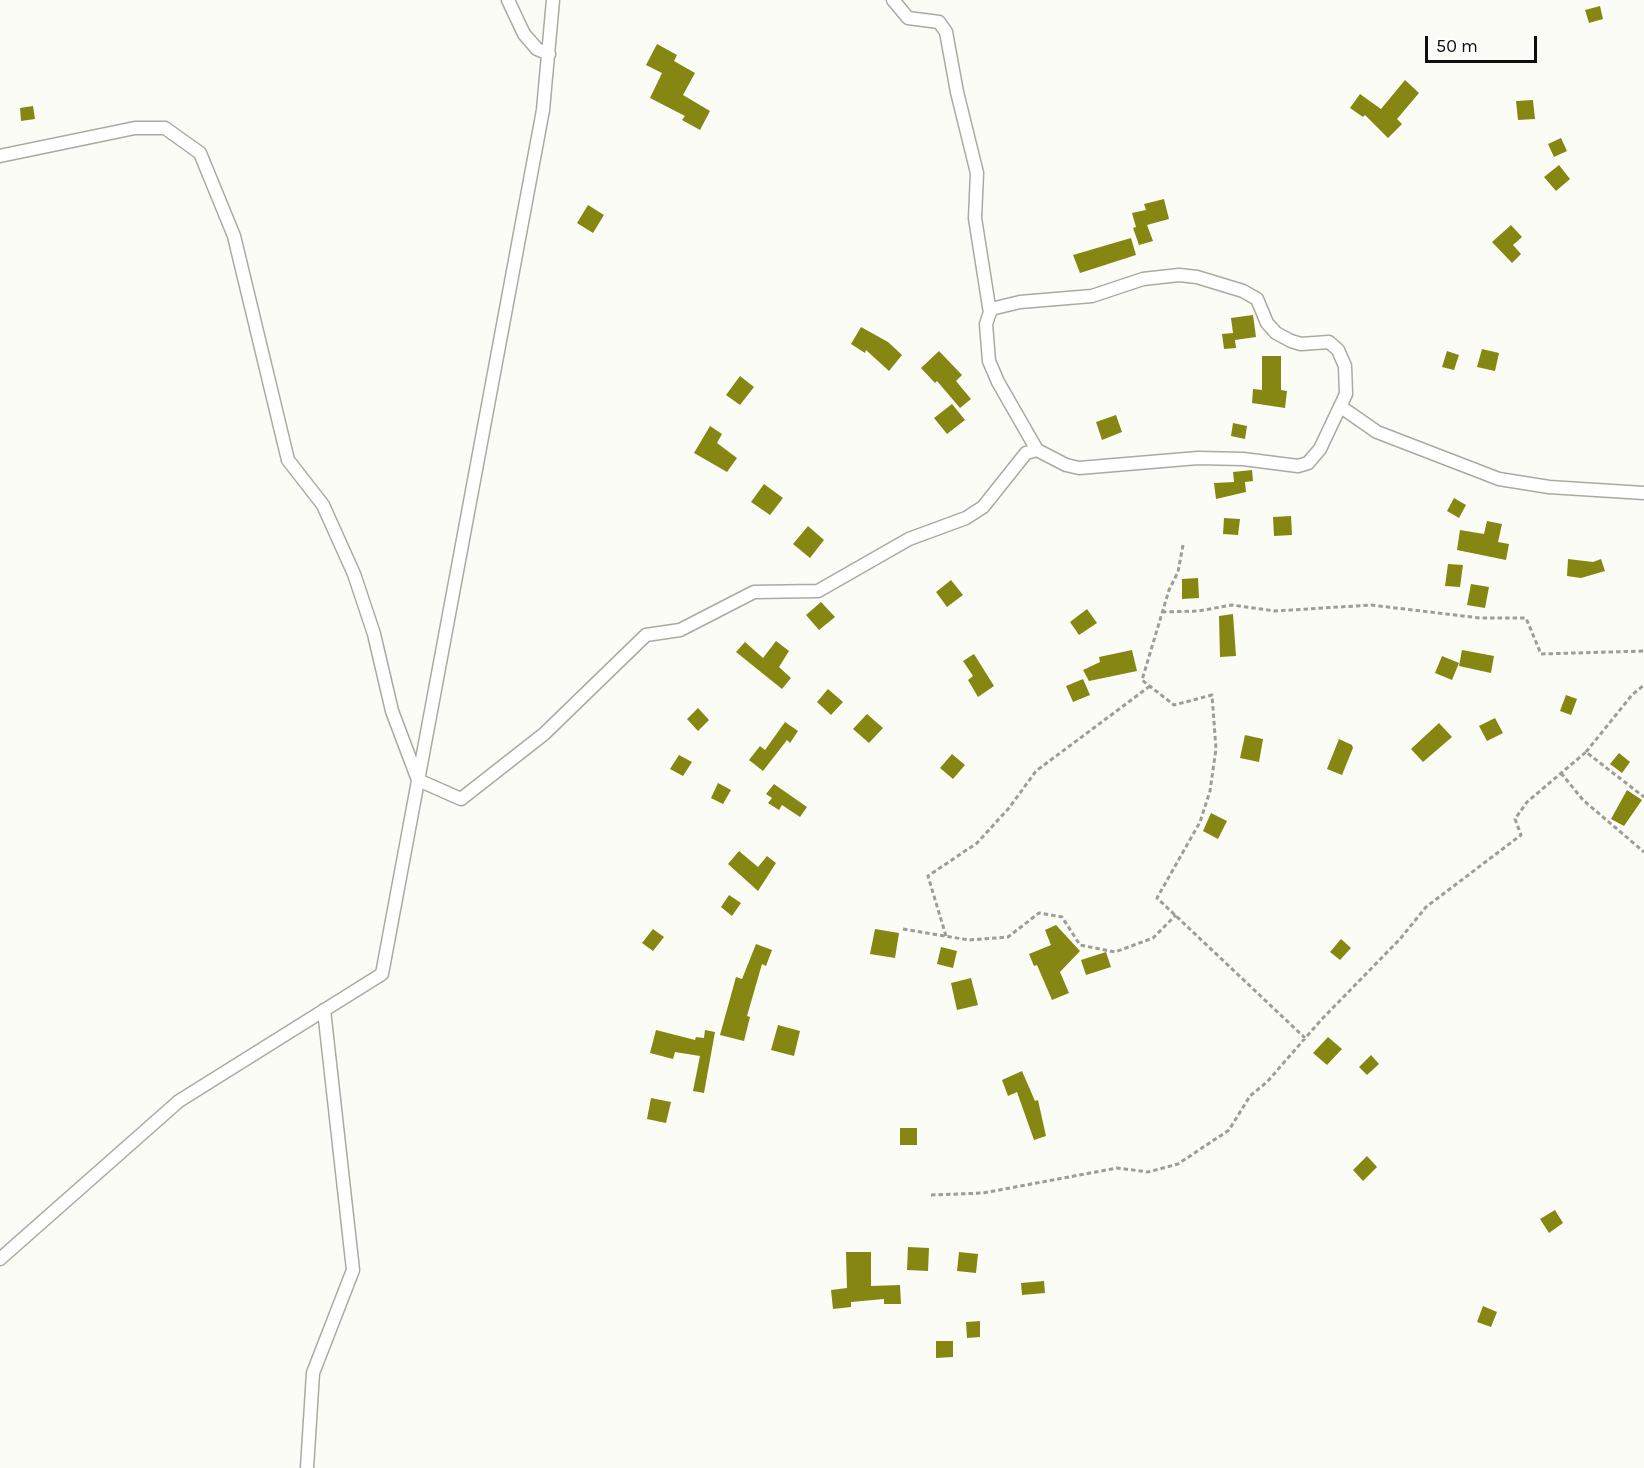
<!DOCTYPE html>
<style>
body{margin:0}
#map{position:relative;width:1644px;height:1468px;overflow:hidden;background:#fbfcf6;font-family:Karla,sans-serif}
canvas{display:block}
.scale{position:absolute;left:1425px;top:36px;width:112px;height:27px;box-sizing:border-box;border:3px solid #0e0e0c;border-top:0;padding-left:8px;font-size:18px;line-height:21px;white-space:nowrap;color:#0e0e0c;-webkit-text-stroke:4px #fff;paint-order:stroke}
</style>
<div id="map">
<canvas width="1644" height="1468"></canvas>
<div class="scale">50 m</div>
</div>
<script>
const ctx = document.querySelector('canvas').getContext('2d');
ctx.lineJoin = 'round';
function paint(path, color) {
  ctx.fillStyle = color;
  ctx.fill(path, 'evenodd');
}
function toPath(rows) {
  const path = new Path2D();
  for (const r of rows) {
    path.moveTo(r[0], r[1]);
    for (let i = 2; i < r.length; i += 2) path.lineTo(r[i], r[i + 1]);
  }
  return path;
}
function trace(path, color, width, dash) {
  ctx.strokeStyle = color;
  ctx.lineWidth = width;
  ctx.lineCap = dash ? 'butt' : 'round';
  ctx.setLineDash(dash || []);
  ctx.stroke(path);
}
paint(toPath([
 [1600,6,1603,19,1589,23,1585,10],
 [657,44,677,55,674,61,695,73,683,95,710,111,700,130,682,120,685,116,650,98,662,73,646,65],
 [1405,80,1419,93,1397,119,1402,124,1388,138,1365,115,1363,117,1350,108,1360,94,1381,109],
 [1533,100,1535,119,1518,120,1516,101],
 [33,106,35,119,21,121,20,108],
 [1561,138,1567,151,1554,157,1548,144],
 [1559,165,1570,179,1556,191,1544,177],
 [1164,199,1169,219,1147,225,1153,241,1139,245,1133,228,1136,227,1132,213,1146,210,1144,204],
 [588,205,604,215,593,233,577,223],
 [1511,225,1522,237,1513,245,1521,254,1512,263,1492,242],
 [1131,238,1136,255,1080,273,1073,255],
 [1253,315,1256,337,1235,340,1236,348,1224,349,1222,334,1233,333,1231,318],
 [861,327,888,342,902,355,889,371,866,350,865,353,851,344],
 [1482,349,1499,353,1495,371,1477,367],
 [939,351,962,375,956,381,971,399,960,408,937,381,935,383,921,368],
 [1447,351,1459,355,1454,370,1442,367],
 [1262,356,1281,356,1281,390,1287,391,1285,408,1252,403,1253,389,1262,390],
 [740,376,754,387,740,405,726,395],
 [952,404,965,420,947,434,934,418],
 [1116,415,1122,432,1102,440,1096,422],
 [1233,423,1247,426,1245,439,1231,436],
 [710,426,722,434,717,443,737,458,727,472,694,453],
 [1252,470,1253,481,1245,482,1246,492,1216,499,1214,483,1234,482,1233,472],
 [764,484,783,498,770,515,751,502],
 [1454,498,1466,505,1459,518,1447,511],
 [1291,516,1292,535,1274,536,1273,517],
 [1224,518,1240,519,1238,535,1223,534],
 [1487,521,1502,524,1498,542,1509,544,1506,560,1457,550,1460,530,1484,534],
 [808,526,824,540,810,558,793,544],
 [1568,559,1593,562,1601,559,1605,571,1581,578,1567,576],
 [1448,564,1463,565,1460,587,1445,586],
 [1198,578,1199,598,1182,599,1182,579],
 [951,580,963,595,947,607,936,592],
 [1471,584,1489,587,1485,608,1467,605],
 [821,602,835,617,819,630,806,615],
 [1087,609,1097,623,1079,635,1070,622],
 [1233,614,1236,656,1220,657,1219,616],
 [776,641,789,651,779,667,791,678,782,689,736,652,745,642,763,658],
 [1132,650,1137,671,1089,681,1083,670,1100,662,1099,657],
 [1462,650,1494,656,1491,673,1459,666],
 [974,654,994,686,978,697,968,680,973,676,963,661],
 [1442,656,1459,663,1452,680,1435,673],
 [1083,679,1090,695,1073,702,1066,686],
 [828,689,843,702,831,715,817,702],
 [1566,695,1577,699,1571,715,1560,711],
 [698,708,709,720,698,731,687,719],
 [867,714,883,728,869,743,853,729],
 [1495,718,1503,733,1487,741,1479,726],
 [785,722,798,731,790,743,787,740,763,771,749,760,760,746,765,750],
 [1439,723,1452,737,1423,762,1411,749],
 [1245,735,1263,739,1259,762,1240,758],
 [1339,739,1352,745,1353,748,1342,775,1327,769],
 [1619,753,1630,762,1622,773,1610,764],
 [952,754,965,765,953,779,940,768],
 [679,755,692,762,683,776,670,769],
 [718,783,731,790,723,804,711,798],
 [774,784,807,807,800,817,782,805,779,810,768,803,772,798,766,794],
 [1627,790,1642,800,1624,826,1611,819],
 [1211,813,1227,821,1218,839,1203,831],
 [739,851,758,867,767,856,776,863,758,891,728,864],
 [729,895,741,903,732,916,721,907],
 [1056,925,1080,951,1060,972,1069,993,1052,1000,1037,965,1034,966,1029,954,1051,945,1045,930],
 [653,929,664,937,653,951,642,943],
 [875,929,899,933,895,958,870,954],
 [1341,939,1351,948,1340,960,1330,952],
 [756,944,772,950,766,966,762,964,747,1016,750,1017,744,1041,720,1035,736,977,742,979],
 [941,947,957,951,953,968,937,964],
 [1106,952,1111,967,1086,975,1081,960],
 [971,978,978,1005,957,1010,951,983],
 [778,1025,800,1031,794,1056,771,1050],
 [656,1030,695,1040,696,1037,704,1038,705,1030,715,1032,704,1093,693,1091,700,1056,675,1052,673,1059,650,1053],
 [1328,1037,1342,1049,1327,1065,1313,1053],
 [1371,1055,1379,1064,1367,1075,1359,1067],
 [1022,1071,1035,1101,1038,1100,1046,1136,1034,1140,1017,1092,1008,1096,1002,1080],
 [651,1098,671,1102,666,1123,647,1119],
 [900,1128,917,1128,917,1145,900,1145],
 [1367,1156,1377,1167,1363,1181,1353,1170],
 [1555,1210,1563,1223,1549,1233,1540,1219],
 [908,1247,929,1248,928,1271,907,1270],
 [846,1252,871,1252,871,1286,900,1285,901,1304,884,1304,884,1299,851,1302,851,1307,833,1309,831,1290,847,1288],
 [959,1252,978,1254,976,1273,957,1271],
 [1044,1281,1045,1293,1022,1295,1021,1283],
 [1483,1306,1497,1312,1491,1327,1477,1322],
 [980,1321,980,1337,967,1338,966,1322],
 [936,1341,953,1341,953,1357,936,1358]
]), '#868612');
const street = toPath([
 [508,0,524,34,537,49,549,54],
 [893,0,908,18,939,22,946,32,957,92,977,173,975,218,990,313],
 [0,156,135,128,165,128,200,153,234,236,288,460,323,505,354,574,374,634,392,711,418,780,461,799,544,734,646,635,680,630,754,592,818,591,909,539,966,518,983,507,1026,453,1037,450,1066,465,1079,468,1198,458,1243,459,1298,466,1308,463,1320,449,1346,394,1345,366,1338,350,1329,342,1301,344,1291,341,1276,333,1267,323,1257,299,1243,291,1197,277,1179,275,1143,279,1092,296,1020,302,991,309,986,324,989,361,998,382,1037,450],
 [1341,407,1377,432,1499,479,1549,487,1644,493],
 [0,1259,179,1101,382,974,543,110,553,0],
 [307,1468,313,1373,353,1270,324,1010]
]);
trace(street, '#aaaaa5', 15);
trace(toPath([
 [1183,545,1178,572,1169,590,1142,680,1174,705,1212,695,1216,749,1210,791,1200,822,1157,898,1305,1038],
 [1162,612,1198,611,1232,605,1275,611,1371,605,1480,618,1526,618,1541,654,1644,651],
 [1586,752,1632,695,1644,685],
 [1561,773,1583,800,1644,852],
 [903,929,969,940,1008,937,1039,913,1062,917,1080,945,1115,952,1153,938,1176,915],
 [946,936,928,876,977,843,1009,808,1036,771,1150,686],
 [931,1195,983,1193,1117,1168,1148,1172,1178,1164,1229,1130,1250,1096,1267,1082,1321,1020,1400,939,1426,907,1521,835,1515,819,1527,802,1586,752,1644,797]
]), '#9d9e99', 3, [4.5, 3]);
trace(street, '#fff', 12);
</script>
